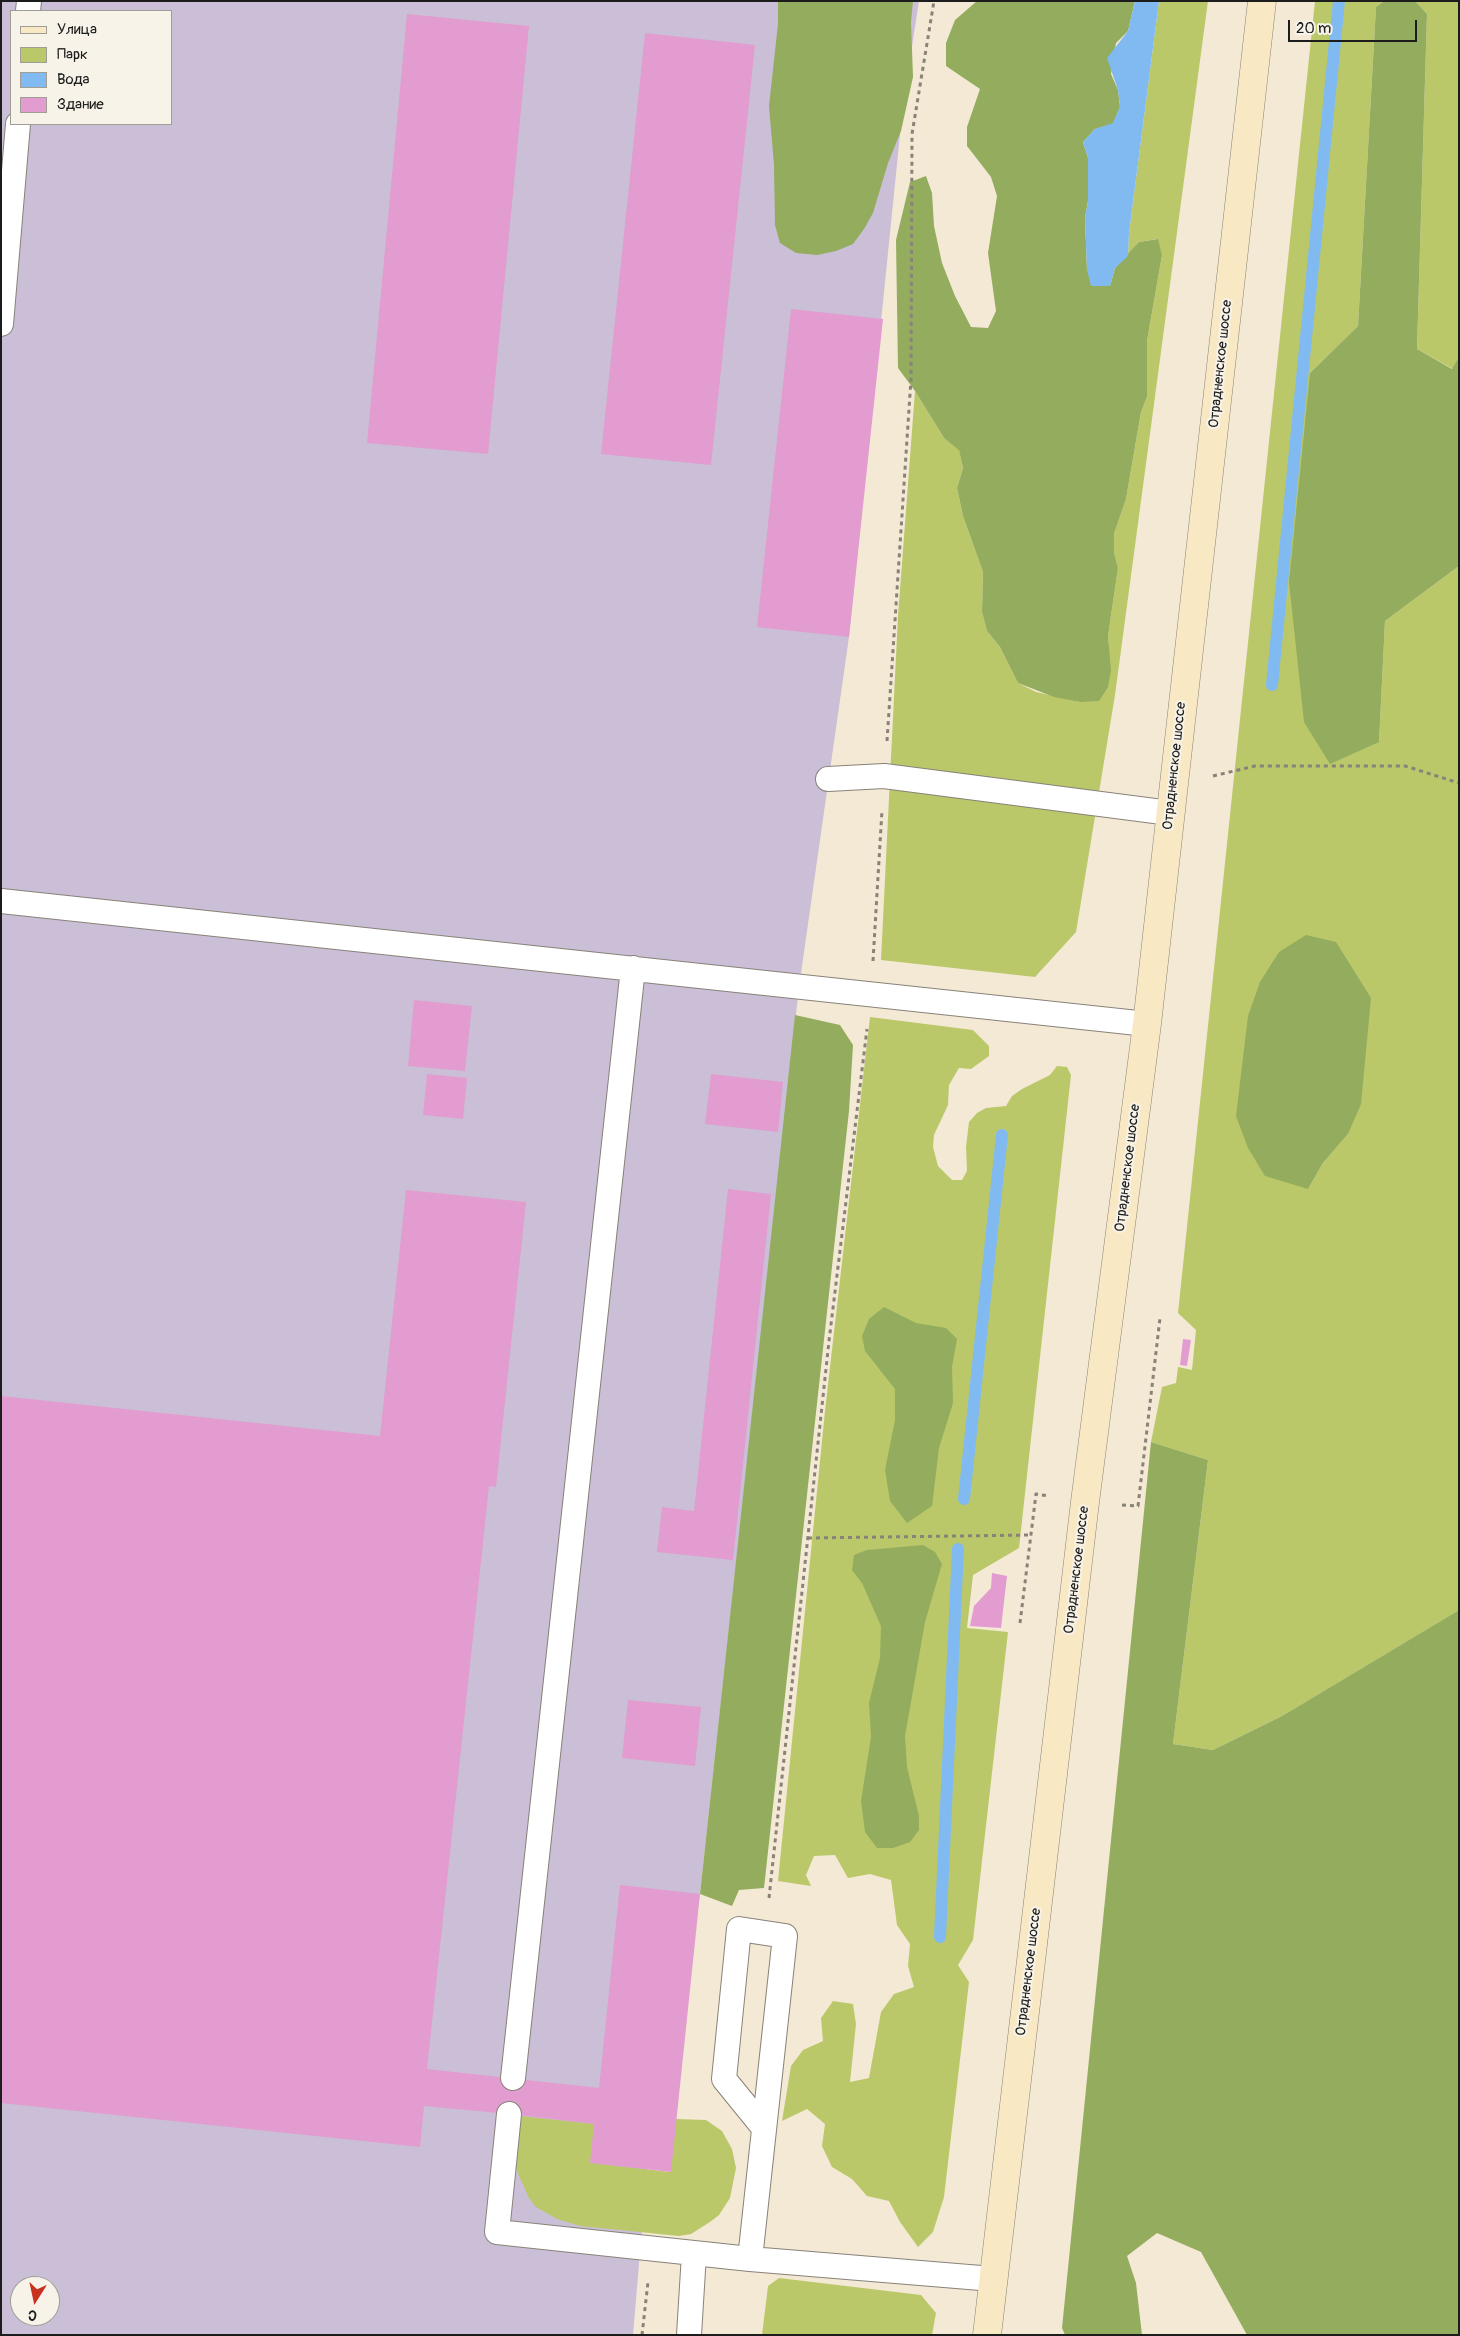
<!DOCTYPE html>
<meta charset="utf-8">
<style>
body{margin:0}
#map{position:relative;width:1460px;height:2336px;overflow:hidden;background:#f4e9d5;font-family:Pangolin,sans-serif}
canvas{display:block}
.frame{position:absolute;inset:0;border:2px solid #1c1c1c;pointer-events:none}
.legend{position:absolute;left:10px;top:10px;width:162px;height:115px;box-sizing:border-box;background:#f7f3e8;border:1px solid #9f9d96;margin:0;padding:6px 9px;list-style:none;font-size:15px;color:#1c1c1c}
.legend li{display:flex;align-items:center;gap:10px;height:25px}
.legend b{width:25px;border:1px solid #9f9d96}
.north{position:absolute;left:10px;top:2276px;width:50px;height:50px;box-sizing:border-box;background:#f7f3e8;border:1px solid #9f9d96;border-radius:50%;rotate:190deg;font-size:14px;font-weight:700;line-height:20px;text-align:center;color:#1c1c1c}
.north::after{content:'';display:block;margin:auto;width:18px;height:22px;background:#c8321e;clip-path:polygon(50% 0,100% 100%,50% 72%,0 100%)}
.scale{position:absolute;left:1288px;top:20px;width:129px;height:22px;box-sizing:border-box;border:2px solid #1c1c1c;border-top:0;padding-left:6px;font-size:15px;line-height:18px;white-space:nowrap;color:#1c1c1c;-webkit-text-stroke:4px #f7f3e8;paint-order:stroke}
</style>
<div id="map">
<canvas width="1460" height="2336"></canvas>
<div class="frame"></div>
<ul class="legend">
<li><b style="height:6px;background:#f8e8c3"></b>Улица</li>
<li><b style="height:14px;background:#bac86a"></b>Парк</li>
<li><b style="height:14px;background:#80baf1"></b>Вода</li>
<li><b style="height:14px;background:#e29ccf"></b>Здание</li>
</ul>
<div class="north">С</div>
<div class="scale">20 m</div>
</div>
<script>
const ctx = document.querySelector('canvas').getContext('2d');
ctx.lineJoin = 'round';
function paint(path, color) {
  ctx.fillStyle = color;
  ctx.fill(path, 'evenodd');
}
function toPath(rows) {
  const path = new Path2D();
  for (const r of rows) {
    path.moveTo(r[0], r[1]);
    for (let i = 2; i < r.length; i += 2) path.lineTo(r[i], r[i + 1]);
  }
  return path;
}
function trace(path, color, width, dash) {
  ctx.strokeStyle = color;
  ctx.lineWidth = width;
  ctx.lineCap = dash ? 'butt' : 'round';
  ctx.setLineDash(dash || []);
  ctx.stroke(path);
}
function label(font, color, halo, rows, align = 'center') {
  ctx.font = font + ' Pangolin,sans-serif';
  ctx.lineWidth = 4;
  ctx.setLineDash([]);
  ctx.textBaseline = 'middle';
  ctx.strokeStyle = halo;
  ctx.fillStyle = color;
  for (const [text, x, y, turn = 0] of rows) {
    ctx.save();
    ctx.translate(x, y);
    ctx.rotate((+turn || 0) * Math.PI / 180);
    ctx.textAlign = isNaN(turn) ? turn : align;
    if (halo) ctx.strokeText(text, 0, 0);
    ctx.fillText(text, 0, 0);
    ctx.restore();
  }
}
paint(toPath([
 [1,1,919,1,903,105,849,637,799,987,700,1894,647,2169,633,2335,1,2335],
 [11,11,171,11,171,124,11,124],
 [20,2286,50,2286,50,2316,20,2316]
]), '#cabfd6');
paint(toPath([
 [1159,1,1208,1,1115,695,1076,932,1035,977,881,960,898,616,915,391,944,438,959,449,963,468,957,488,963,516,983,572,982,612,987,631,1000,647,1018,683,1036,692,1080,702,1109,652,1108,636,1118,568,1114,552,1114,534,1126,499,1141,412,1147,397,1147,341,1162,255,1157,239,1139,242,1128,256,1129,233],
 [1315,1,1384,1,1376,7,1358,326,1310,373,1379,742,1385,621,1459,566,1459,1610,1282,1716,1213,1750,1173,1744,1208,1460,1151,1442,1162,1387,1176,1383,1178,1367,1192,1370,1196,1330,1178,1313],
 [1371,998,1348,1134,1323,1163,1308,1189],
 [1415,1,1459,1,1459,357,1453,369,1417,349,1427,14],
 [870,1017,973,1030,989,1046,989,1056,971,1069,959,1068,949,1085,948,1105,934,1135,933,1147,938,1166,952,1180,962,1180,967,1171,966,1147,969,1122,977,1113,986,1108,1006,1106,1012,1096,1022,1089,1050,1075,1057,1066,1067,1067,1071,1075,1019,1548,973,1575,967,1628,1008,1632,973,1940,958,1965,969,1982,944,2197,933,2232,918,2247,900,2222,889,2201,867,2196,852,2179,832,2167,822,2146,825,2124,807,2109,782,2121,791,2066,803,2050,823,2041,821,2018,833,2001,853,2004,856,2024,850,2082,869,2078,881,2012,894,1994,914,1987,908,1966,910,1944,897,1925,891,1880,870,1874,848,1878,835,1855,814,1856,806,1875,811,1886,778,1881,825,1411],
 [520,2116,594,2124,591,2163,670,2172,676,2119,706,2120,722,2131,732,2149,736,2168,730,2198,719,2215,710,2222,691,2234,679,2236,580,2226,557,2219,536,2207,529,2198,519,2176,515,2165],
 [779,2278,921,2295,936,2313,932,2335,762,2335,768,2286]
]), '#bac86a');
paint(toPath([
 [775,1,913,1,911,22,913,77,901,131,888,163,873,213,864,229,853,244,836,251,817,255,796,253,780,243,775,225,774,165,769,106,778,24,778,2],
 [977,1,1135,1,1128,31,1116,43,1111,74,1118,90,1120,107,1113,124,1095,129,1083,142,1088,158,1088,201,1085,218,1087,270,1110,286,1115,268,1139,242,1158,239,1162,255,1147,341,1147,397,1141,412,1126,499,1114,534,1114,552,1118,568,1108,636,1111,670,1108,687,1099,701,1080,702,1054,697,1018,683,1000,647,987,631,982,612,983,572,963,516,957,488,963,468,959,450,944,438,915,391,898,368,896,240,910,182,926,176,932,193,934,226,942,263,955,296,971,327,988,328,996,311,988,253,997,196,991,177,967,146,967,127,980,89,946,66,946,43,955,20],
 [1384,1,1415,1,1427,14,1417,349,1452,369,1459,357,1459,566,1385,621,1379,742,1330,764,1304,722,1289,582,1310,373,1358,326,1376,7],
 [1306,935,1336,942,1371,998,1361,1104,1348,1134,1323,1163,1308,1189,1265,1176,1248,1148,1236,1116,1248,1016,1260,982,1279,952],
 [795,1015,840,1025,853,1045,849,1111,764,1888,739,1890,732,1906,700,1894],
 [884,1307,916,1323,946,1328,957,1339,952,1367,953,1403,939,1448,932,1506,907,1523,890,1501,885,1470,895,1420,895,1389,865,1351,862,1336,869,1319],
 [1151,1442,1208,1460,1173,1744,1213,1750,1282,1716,1459,1610,1459,2335,1247,2335,1201,2252,1157,2233,1127,2256,1136,2283,1142,2335,1065,2335,1062,2328],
 [923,1545,935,1552,942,1564,925,1622,905,1736,907,1767,919,1816,919,1830,910,1842,893,1848,877,1848,865,1832,861,1801,871,1737,869,1703,880,1658,881,1626,862,1583,852,1570,854,1555,867,1550]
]), '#93ac5e');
paint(toPath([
 [1135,1,1159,1,1129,233,1128,256,1115,268,1110,286,1091,286,1087,270,1085,218,1088,201,1088,158,1083,142,1095,129,1113,123,1120,107,1118,90,1107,58,1128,31]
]), '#80baf1');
trace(toPath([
 [1272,685,1339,1],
 [964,1499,1002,1135],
 [940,1937,958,1549]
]), '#80baf1', 12);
paint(toPath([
 [407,14,529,26,488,454,367,443],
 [645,33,755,45,711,465,601,454],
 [791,309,883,319,849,637,757,627],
 [414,1000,472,1006,465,1071,408,1066],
 [427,1074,467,1078,463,1119,423,1115],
 [711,1074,783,1082,778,1132,705,1124],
 [728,1189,771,1194,733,1560,657,1552,662,1507,694,1511],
 [406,1190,526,1202,496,1487,489,1486,427,2069,599,2088,620,1885,700,1894,671,2172,590,2163,594,2124,509,2114,424,2106,420,2147,1,2103,1,1396,380,1436],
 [1183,1339,1191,1340,1187,1366,1180,1365],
 [992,1573,1007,1576,1001,1628,970,1626,974,1606,991,1588],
 [628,1700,701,1707,695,1766,622,1758]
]), '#e29ccf');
const service = toPath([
 [28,11,29,1],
 [1,324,18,124],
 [828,779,884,776,1170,813],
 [1,901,1147,1024],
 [513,2078,633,968],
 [509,2114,497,2232,750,2259,993,2279],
 [750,2259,785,1936,739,1929,724,2079,763,2127],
 [689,2335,694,2254]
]);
const secondary = toPath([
 [987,2335,1085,1502,1147,1024,1262,1]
]);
trace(service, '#888278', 26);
trace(secondary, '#888278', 29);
trace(toPath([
 [887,741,911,379,912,134,934,1],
 [1213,776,1255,766,1405,766,1459,783],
 [873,961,882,810],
 [1122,1505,1138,1506,1160,1318],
 [808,1538,1031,1535],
 [1020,1623,1036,1494,1049,1496],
 [769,1898,829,1341,867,1029],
 [642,2335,648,2282]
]), '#888278', 3, [4, 4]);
trace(service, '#fff', 24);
trace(secondary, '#f8e8c3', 28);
label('14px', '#1c1c1c', '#f7f3e8', [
 ["Отрадненское шоссе",1221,364,-84],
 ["Отрадненское шоссе",1175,766,-84],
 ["Отрадненское шоссе",1128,1168,-83],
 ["Отрадненское шоссе",1077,1570,-83],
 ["Отрадненское шоссе",1029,1972,-83]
]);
</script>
